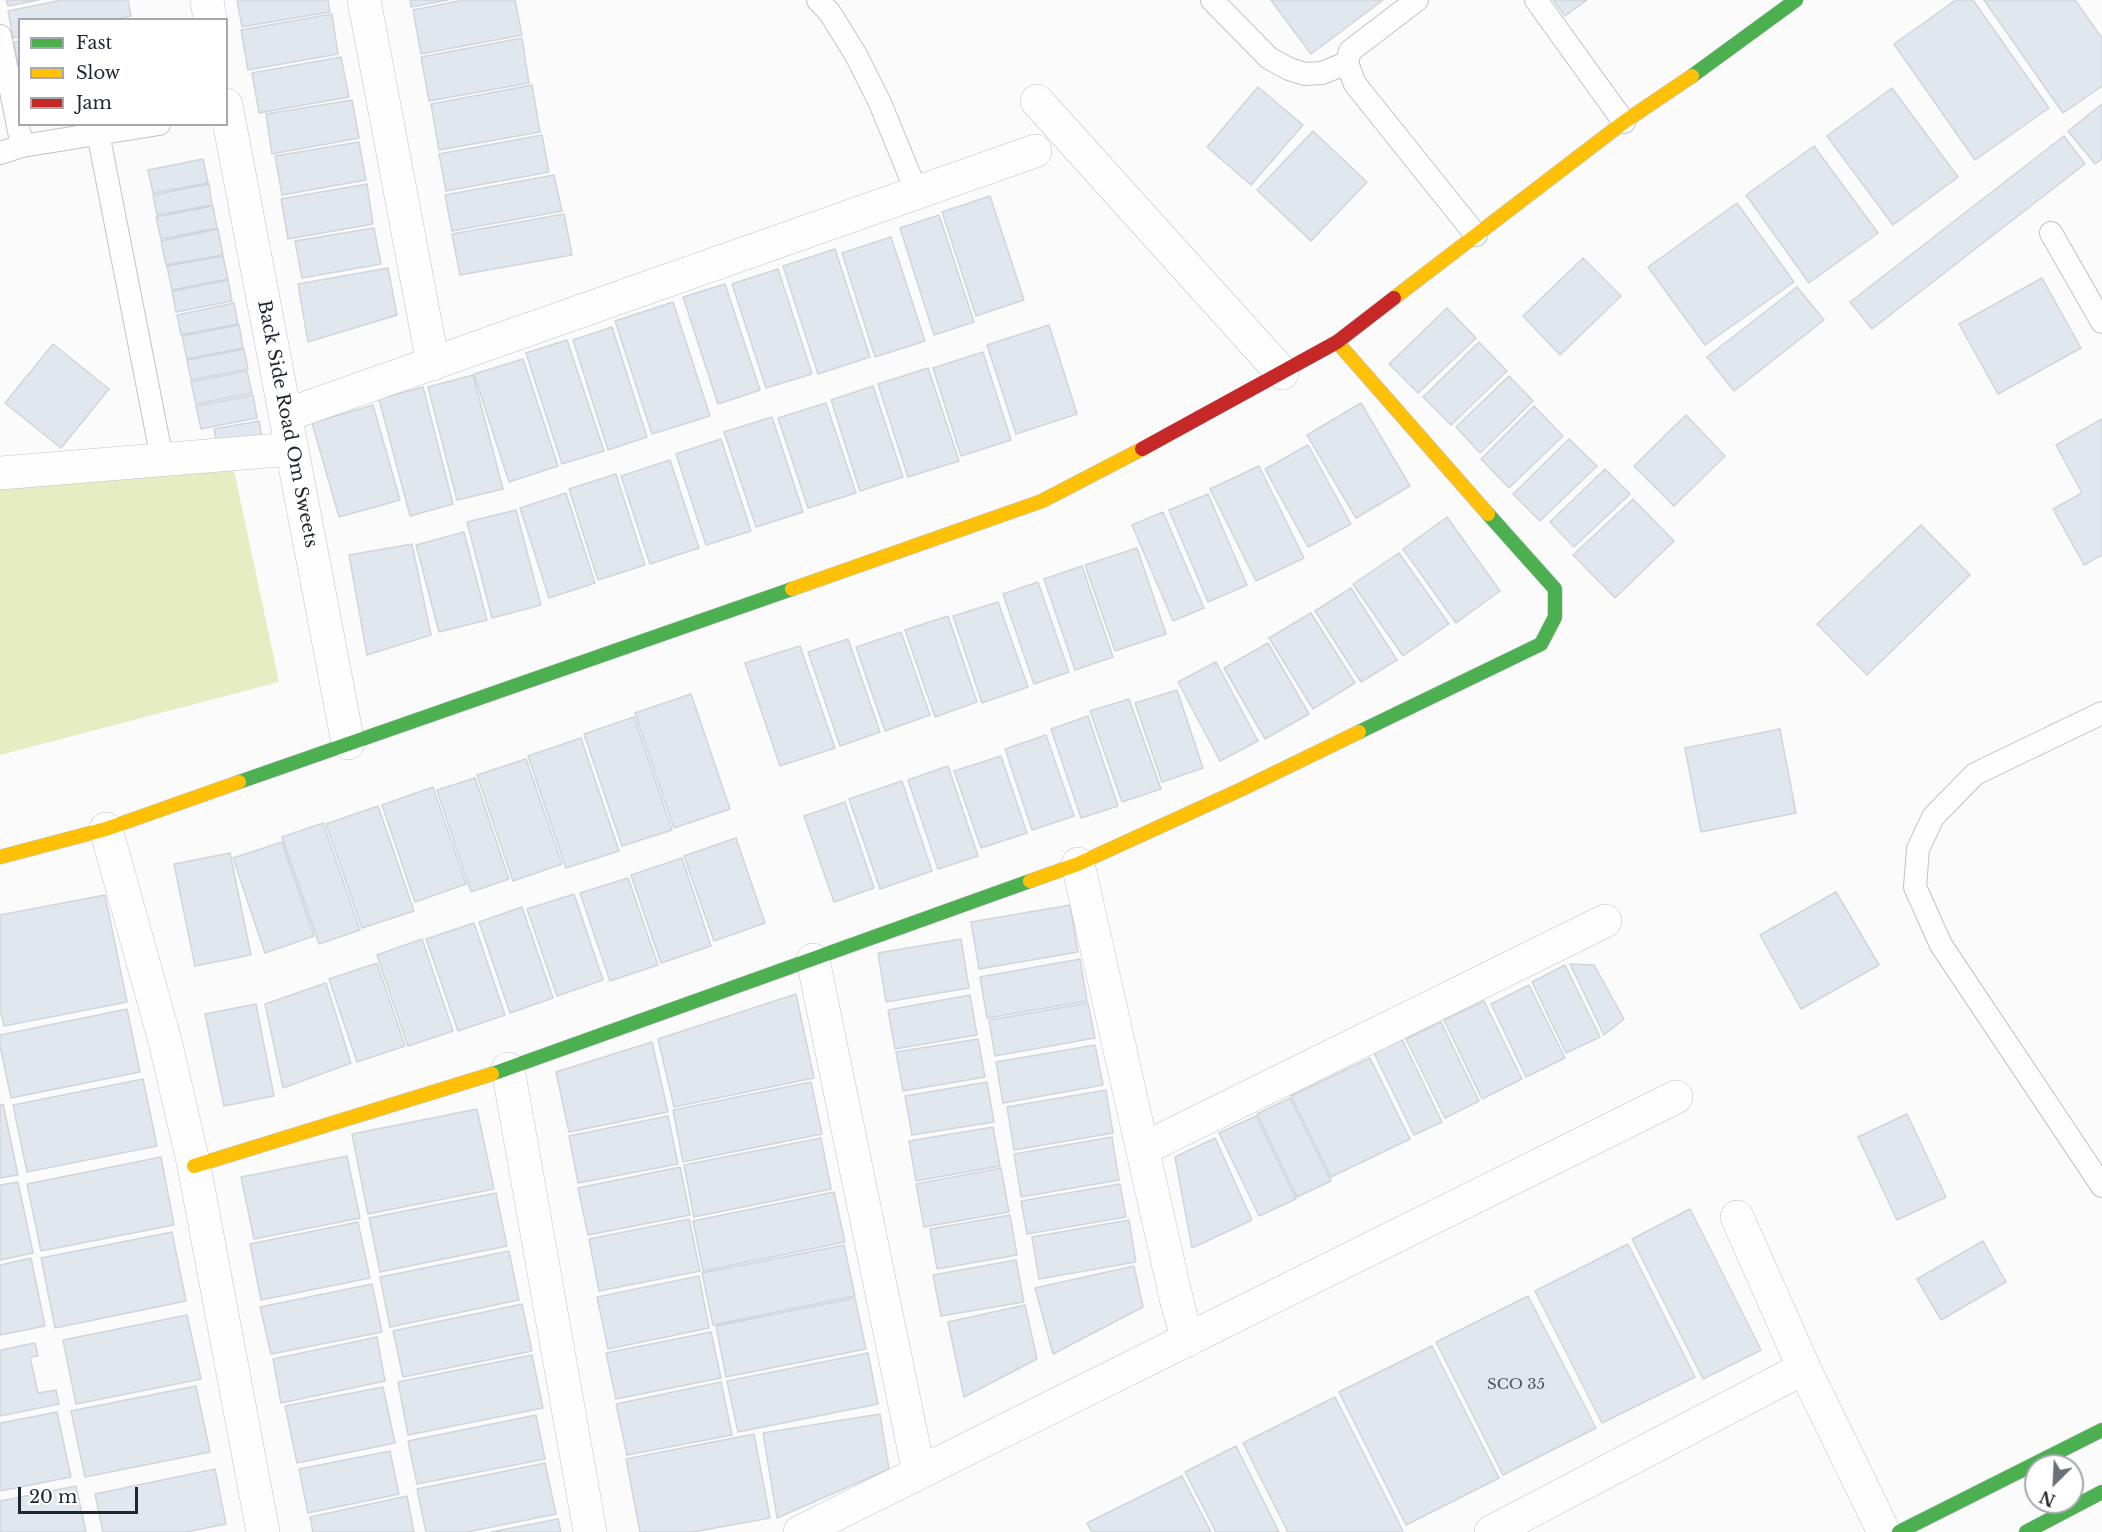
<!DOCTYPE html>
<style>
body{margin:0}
#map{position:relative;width:2102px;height:1532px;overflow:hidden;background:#fbfbfb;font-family:"Libre Baskerville",serif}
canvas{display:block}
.legend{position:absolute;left:18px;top:18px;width:210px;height:108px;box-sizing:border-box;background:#fff;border:2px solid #a5a8ad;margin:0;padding:8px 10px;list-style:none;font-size:18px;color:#1d2631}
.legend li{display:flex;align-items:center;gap:12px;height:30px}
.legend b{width:30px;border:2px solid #a5a8ad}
.north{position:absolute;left:2024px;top:1454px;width:60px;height:60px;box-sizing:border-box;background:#fff;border:2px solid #a5a8ad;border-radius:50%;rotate:204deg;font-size:16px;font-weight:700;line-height:24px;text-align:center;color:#1d2631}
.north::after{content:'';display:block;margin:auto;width:21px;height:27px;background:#6b7178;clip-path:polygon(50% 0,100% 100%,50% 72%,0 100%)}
.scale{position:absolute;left:18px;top:1487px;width:120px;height:27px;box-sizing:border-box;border:3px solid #1d2631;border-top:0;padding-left:8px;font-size:18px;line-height:21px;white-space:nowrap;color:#1d2631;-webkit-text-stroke:4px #fff;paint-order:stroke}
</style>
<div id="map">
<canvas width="2102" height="1532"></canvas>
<ul class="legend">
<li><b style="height:8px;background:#4caf50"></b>Fast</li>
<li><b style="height:8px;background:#ffc107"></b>Slow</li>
<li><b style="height:8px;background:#c62828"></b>Jam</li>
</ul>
<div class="north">N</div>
<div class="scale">20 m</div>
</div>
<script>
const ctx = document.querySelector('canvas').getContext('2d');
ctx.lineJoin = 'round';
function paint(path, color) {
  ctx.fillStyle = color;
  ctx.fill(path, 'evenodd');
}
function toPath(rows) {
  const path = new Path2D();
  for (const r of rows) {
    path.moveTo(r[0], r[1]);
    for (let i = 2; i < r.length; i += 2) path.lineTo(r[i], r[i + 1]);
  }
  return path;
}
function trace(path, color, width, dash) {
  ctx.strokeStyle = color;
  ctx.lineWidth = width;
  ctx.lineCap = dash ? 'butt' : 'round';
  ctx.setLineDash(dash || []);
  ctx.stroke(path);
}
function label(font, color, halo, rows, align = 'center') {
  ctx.font = font + ' "Libre Baskerville",serif';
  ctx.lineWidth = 6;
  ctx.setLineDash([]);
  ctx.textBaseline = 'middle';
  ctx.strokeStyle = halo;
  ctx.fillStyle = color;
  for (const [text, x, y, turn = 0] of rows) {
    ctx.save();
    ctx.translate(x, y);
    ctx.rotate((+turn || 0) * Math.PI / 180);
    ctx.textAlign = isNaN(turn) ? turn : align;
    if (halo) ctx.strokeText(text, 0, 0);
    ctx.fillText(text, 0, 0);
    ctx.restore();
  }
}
paint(toPath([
 [231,456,279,682,0,755,0,481]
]), '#e7edc2');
const building = toPath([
 [6,0,39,0,8,6,6,0],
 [62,0,128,0,131,16,113,20,20,20,20,37,13,38,8,11,62,0],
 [237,0,328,0,330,12,242,27,237,0],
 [410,0,448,0,411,7,410,0],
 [464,0,515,0,522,35,421,54,413,10,464,0],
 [1271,0,1383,0,1311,54,1271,0],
 [1553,0,1587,0,1565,16,1553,0],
 [1956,0,1973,0,2049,108,1975,160,1894,44,1956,0],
 [1984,0,2075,0,2102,38,2102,86,2063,113,1984,0],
 [332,14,338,54,248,70,241,30,332,14],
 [522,38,529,83,429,101,421,57,522,38],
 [20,41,20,72,19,72,14,42,20,41],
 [341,57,349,97,259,113,252,73,341,57],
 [532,85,540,132,439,150,431,104,532,85],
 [1258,87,1303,125,1251,185,1207,147,1258,87],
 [1892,88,1958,177,1893,225,1827,136,1892,88],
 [352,100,359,138,272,154,266,114,352,100],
 [2102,104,2102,159,2095,164,2068,131,2102,104],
 [1313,131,1367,182,1311,241,1257,190,1313,131],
 [542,135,549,172,446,191,439,154,542,135],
 [2064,136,2085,164,1872,329,1850,302,2064,136],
 [359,142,366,180,282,195,275,156,359,142],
 [1814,146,1878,233,1809,283,1746,195,1814,146],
 [203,159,208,183,153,193,148,170,203,159],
 [554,175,562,211,452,231,445,195,554,175],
 [209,184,212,205,157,215,153,195,209,184],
 [367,184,373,224,288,239,281,199,367,184],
 [990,196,1024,300,976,316,942,212,990,196],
 [1737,203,1794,282,1705,345,1648,267,1737,203],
 [213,206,217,228,161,239,156,217,213,206],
 [564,214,572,255,460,275,452,234,564,214],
 [939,215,974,322,934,335,900,228,939,215],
 [374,228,381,264,302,278,295,241,374,228],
 [218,229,223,255,166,265,161,241,218,229],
 [891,237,925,341,875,357,842,253,891,237],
 [835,249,870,357,818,374,783,266,835,249],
 [223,256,228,279,172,290,167,266,223,256],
 [1583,258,1621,296,1560,355,1523,316,1583,258],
 [388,268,397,315,308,342,298,284,388,268],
 [778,269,812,374,766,388,732,284,778,269],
 [2042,278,2081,348,1998,394,1959,324,2042,278],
 [228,280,232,301,176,312,172,291,228,280],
 [725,284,760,390,718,404,683,297,725,284],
 [1797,287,1824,320,1734,391,1707,357,1797,287],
 [673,302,710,416,652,434,615,321,673,302],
 [234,303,238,324,181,335,177,315,234,303],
 [1447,308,1476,338,1418,393,1389,364,1447,308],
 [239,325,243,348,187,359,182,336,239,325],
 [1049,325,1077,414,1016,434,987,345,1049,325],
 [612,327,647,437,608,450,573,340,612,327],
 [567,340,604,451,562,464,526,353,567,340],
 [1479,342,1507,371,1451,425,1423,397,1479,342],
 [53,344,109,389,61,448,5,403,53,344],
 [244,349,248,369,191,380,187,360,244,349],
 [983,352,1011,440,961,456,933,368,983,352],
 [523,359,558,466,509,482,474,374,523,359],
 [928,368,959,461,908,477,878,384,928,368],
 [247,371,252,393,196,404,191,382,247,371],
 [473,375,503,489,457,500,428,387,473,375],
 [1509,376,1533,401,1480,453,1456,427,1509,376],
 [873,386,903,477,860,491,831,400,873,386],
 [423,387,453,504,410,516,379,399,423,387],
 [253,395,257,418,201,429,196,406,253,395],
 [826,403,856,493,808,508,778,418,826,403],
 [1361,403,1410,486,1356,518,1307,435,1361,403],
 [373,405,400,500,339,517,312,423,373,405],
 [1534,406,1563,436,1509,488,1481,459,1534,406],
 [1686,415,1725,456,1674,506,1634,466,1686,415],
 [772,417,803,512,756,527,724,432,772,417],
 [2102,419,2102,555,2084,565,2053,509,2082,493,2056,445,2102,419],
 [259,421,263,443,219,452,214,429,259,421],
 [721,439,751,531,706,545,676,454,721,439],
 [1569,439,1597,466,1540,521,1513,494,1569,439],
 [1308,445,1351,524,1308,547,1265,469,1308,445],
 [670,460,699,548,650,564,621,476,670,460],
 [1259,466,1304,558,1256,581,1210,489,1259,466],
 [1605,469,1630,494,1574,547,1550,522,1605,469],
 [616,474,645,565,598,580,569,489,616,474],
 [566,493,595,583,549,598,520,508,566,493],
 [1208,494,1247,585,1208,602,1169,510,1208,494],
 [1633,499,1674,541,1615,598,1573,555,1633,499],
 [516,510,541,605,492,618,467,522,516,510],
 [1163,512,1204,608,1173,621,1132,525,1163,512],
 [1447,517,1500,591,1456,623,1403,549,1447,517],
 [1921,525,1970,575,1867,675,1817,624,1921,525],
 [464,532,487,620,439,632,416,545,464,532],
 [412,544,431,635,367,655,349,555,412,544],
 [1137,548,1166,634,1115,651,1085,565,1137,548],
 [1399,553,1449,624,1403,656,1353,584,1399,553],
 [1082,566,1113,657,1075,670,1044,579,1082,566],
 [1038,582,1069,672,1034,684,1003,594,1038,582],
 [1351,588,1397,660,1361,682,1315,611,1351,588],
 [998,602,1028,687,982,703,953,616,998,602],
 [1311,613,1355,683,1313,709,1269,638,1311,613],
 [948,616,977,702,935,717,905,630,948,616],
 [901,632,930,715,885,731,856,647,901,632],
 [848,639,880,732,840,746,808,652,848,639],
 [1268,643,1309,714,1265,739,1224,668,1268,643],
 [800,646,835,748,780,766,745,663,800,646],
 [1216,662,1258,741,1220,761,1178,682,1216,662],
 [1177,690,1203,768,1162,782,1135,703,1177,690],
 [691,694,730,809,674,828,635,713,691,694],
 [1129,699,1161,789,1122,802,1090,711,1129,699],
 [1088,716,1118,806,1081,818,1051,729,1088,716],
 [634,717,672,830,622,846,584,734,634,717],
 [1780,729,1796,813,1701,832,1685,748,1780,729],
 [1046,735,1074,816,1032,830,1005,749,1046,735],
 [581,738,619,851,566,868,528,756,581,738],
 [1001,756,1027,833,981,848,954,771,1001,756],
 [526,759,562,864,513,881,477,775,526,759],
 [948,766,978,856,938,869,908,780,948,766],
 [475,778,509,879,471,892,437,790,475,778],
 [902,781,932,871,880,889,849,799,902,781],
 [433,787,466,884,415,902,382,805,433,787],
 [845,802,874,888,834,902,804,816,845,802],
 [378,806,414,911,362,928,326,824,378,806],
 [323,823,360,930,319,944,282,837,323,823],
 [736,838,765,923,714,941,684,856,736,838],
 [282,842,314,936,265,953,233,858,282,842],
 [230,853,251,955,195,966,174,864,230,853],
 [682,858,711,946,661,963,631,875,682,858],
 [628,878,658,965,610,981,580,893,628,878],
 [1836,892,1879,965,1801,1009,1760,935,1836,892],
 [574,894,603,980,557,996,527,909,574,894],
 [105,895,127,1002,4,1026,0,1009,0,915,105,895],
 [1070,905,1078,952,979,969,971,922,1070,905],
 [522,907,553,998,510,1013,479,922,522,907],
 [474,923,505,1015,458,1031,426,939,474,923],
 [422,939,453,1031,408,1046,377,955,422,939],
 [961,939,969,988,886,1002,878,953,961,939],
 [1080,959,1087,1001,987,1018,980,977,1080,959],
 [377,963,405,1046,357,1062,329,979,377,963],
 [1570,964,1594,965,1624,1019,1604,1035,1570,964],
 [1565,965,1600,1037,1566,1053,1532,982,1565,965],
 [326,983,351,1063,283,1088,265,1004,326,983],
 [1529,985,1565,1058,1526,1077,1491,1004,1529,985],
 [796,994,814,1078,674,1107,658,1039,796,994],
 [970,995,977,1035,895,1049,888,1010,970,995],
 [1484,1001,1522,1079,1482,1099,1444,1020,1484,1001],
 [1088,1003,1095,1038,995,1056,989,1020,1088,1003],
 [256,1004,274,1096,224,1106,205,1014,256,1004],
 [127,1009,140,1072,11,1098,0,1046,0,1035,127,1009],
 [1441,1022,1479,1101,1445,1118,1406,1039,1441,1022],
 [1401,1037,1442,1122,1414,1135,1373,1051,1401,1037],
 [978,1039,985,1077,903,1091,896,1052,978,1039],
 [652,1042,668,1112,569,1132,556,1072,652,1042],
 [1095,1045,1103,1085,1003,1103,996,1062,1095,1045],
 [1370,1058,1410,1139,1331,1177,1291,1096,1370,1058],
 [143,1079,157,1146,27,1172,13,1105,143,1079],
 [811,1082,822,1134,683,1162,673,1110,811,1082],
 [987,1082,994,1122,912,1135,905,1096,987,1082],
 [1106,1090,1113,1133,1014,1150,1007,1107,1106,1090],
 [1290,1098,1331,1181,1297,1197,1257,1114,1290,1098],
 [3,1104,18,1175,0,1178,0,1105,3,1104],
 [477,1109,494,1189,368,1214,352,1134,477,1109],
 [1907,1114,1946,1197,1897,1220,1858,1137,1907,1114],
 [668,1116,678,1164,578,1183,569,1136,668,1116],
 [1256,1116,1296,1199,1259,1216,1219,1133,1256,1116],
 [993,1127,1000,1166,916,1181,909,1141,993,1127],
 [1112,1137,1119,1180,1021,1197,1014,1154,1112,1137],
 [821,1138,831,1189,694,1217,684,1165,821,1138],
 [1215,1138,1252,1220,1192,1248,1175,1157,1215,1138],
 [347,1156,360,1218,254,1239,241,1177,347,1156],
 [161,1157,174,1225,41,1251,27,1184,161,1157],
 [680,1167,690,1215,588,1235,578,1188,680,1167],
 [1001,1168,1009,1212,924,1227,916,1184,1001,1168],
 [18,1182,33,1253,0,1260,0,1185,18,1182],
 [1120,1184,1126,1217,1027,1234,1021,1201,1120,1184],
 [834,1192,845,1242,703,1271,693,1221,834,1192],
 [496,1193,507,1246,380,1272,369,1218,496,1193],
 [1690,1209,1761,1350,1703,1379,1632,1239,1690,1209],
 [1010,1215,1017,1255,937,1269,930,1229,1010,1215],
 [689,1219,700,1271,599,1291,589,1239,689,1219],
 [1129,1220,1136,1262,1039,1279,1032,1237,1129,1220],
 [358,1222,370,1278,261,1300,250,1244,358,1222],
 [172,1232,186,1301,55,1328,41,1258,172,1232],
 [1983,1241,2006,1282,1941,1320,1917,1279,1983,1241],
 [1628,1244,1695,1377,1602,1423,1535,1291,1628,1244],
 [844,1245,855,1296,713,1325,702,1273,844,1245],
 [509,1251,519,1300,390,1327,380,1277,509,1251],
 [31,1258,45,1326,0,1335,0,1265,31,1258],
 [1016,1260,1024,1302,941,1316,933,1275,1016,1260],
 [1134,1266,1143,1307,1053,1354,1035,1288,1134,1266],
 [699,1276,709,1328,608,1349,597,1297,699,1276],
 [372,1284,382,1332,271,1354,260,1307,372,1284],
 [1528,1296,1596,1428,1503,1475,1436,1342,1528,1296],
 [855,1298,866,1349,726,1377,716,1326,855,1298],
 [522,1304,532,1351,403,1377,393,1331,522,1304],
 [1025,1305,1037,1359,964,1397,948,1322,1025,1305],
 [187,1315,201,1379,76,1404,63,1340,187,1315],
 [711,1332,721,1378,616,1399,606,1353,711,1332],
 [377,1337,385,1381,281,1403,273,1359,377,1337],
 [35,1343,38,1356,30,1357,38,1393,56,1390,59,1404,0,1416,0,1350,35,1343],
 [1432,1346,1499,1478,1406,1525,1339,1392,1432,1346],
 [868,1353,878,1404,738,1432,727,1381,868,1353],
 [532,1355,543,1408,408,1435,398,1382,532,1355],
 [721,1382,732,1435,627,1455,616,1404,721,1382],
 [196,1386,210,1452,85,1477,71,1411,196,1386],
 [383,1387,395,1443,297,1463,285,1406,383,1387],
 [1335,1397,1403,1531,1401,1532,1288,1532,1243,1443,1335,1397],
 [57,1412,71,1477,0,1491,0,1423,57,1412],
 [880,1414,889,1469,777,1518,763,1433,880,1414],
 [536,1415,545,1459,417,1484,408,1441,536,1415],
 [754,1434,770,1518,693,1532,640,1532,626,1459,754,1434],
 [1236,1446,1279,1532,1216,1532,1185,1472,1236,1446],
 [390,1451,399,1494,308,1513,299,1469,390,1451],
 [545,1463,556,1514,467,1532,426,1532,417,1489,545,1463],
 [215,1469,226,1524,186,1532,103,1532,95,1494,215,1469],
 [1182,1476,1211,1532,1092,1532,1087,1523,1182,1476],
 [76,1486,86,1532,0,1532,0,1501,76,1486],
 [407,1496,414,1532,313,1532,310,1517,407,1496],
 [558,1519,561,1532,491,1532,558,1519]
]);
paint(building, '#e0e7ef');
trace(building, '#d1d5db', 1.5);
const lane = toPath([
 [818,0,830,13,856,55,880,103,917,193],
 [1212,0,1269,58,1289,69,1305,74,1322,73,1347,63],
 [1417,0,1350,51,1347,63,1355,84,1476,235],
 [1536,0,1624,122],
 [0,36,22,146],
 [98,133,162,459],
 [0,153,22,146,159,124],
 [2051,233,2102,322],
 [2102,713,1975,774,1933,817,1918,849,1915,887,1941,945,2102,1186]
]);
const street = toPath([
 [207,0,210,20],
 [364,0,433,364],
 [1037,101,1282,373],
 [226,105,348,743],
 [286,415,1035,151],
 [0,473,292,449],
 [106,829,165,1041,194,1166,263,1532],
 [1078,864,1177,1302,1188,1340],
 [813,960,919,1473],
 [508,1069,590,1532],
 [1143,1149,1605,921],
 [1737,1217,1804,1368,1884,1532],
 [800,1532,1676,1097],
 [1491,1532,1804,1368]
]);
const fast = toPath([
 [1692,76,1796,0],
 [1359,732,1541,644,1555,617,1555,589,1488,514],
 [239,782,792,589],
 [492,1074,1030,881],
 [1899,1532,2102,1430],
 [2026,1532,2102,1492]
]);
const slow = toPath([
 [1394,298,1624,122,1692,76],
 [1337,342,1488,514],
 [792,589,1042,501,1142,449],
 [0,857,106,829,239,782],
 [1030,881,1078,864,1242,789,1359,732],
 [194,1166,492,1074]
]);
const jam = toPath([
 [1142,449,1337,342,1394,298]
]);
trace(lane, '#c0c3c9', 24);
trace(street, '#c0c3c9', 34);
trace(fast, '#c0c3c9', 15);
trace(slow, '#c0c3c9', 15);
trace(jam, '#c0c3c9', 15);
trace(lane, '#fefefe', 22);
trace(street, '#fefefe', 33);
trace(fast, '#4caf50', 14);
trace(slow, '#ffc107', 14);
trace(jam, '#c62828', 14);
label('15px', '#4e5660', null, [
 ["SCO 35",1516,1385]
]);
label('18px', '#1d2631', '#fff', [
 ["Back Side Road Om Sweets",287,424,79]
]);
</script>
